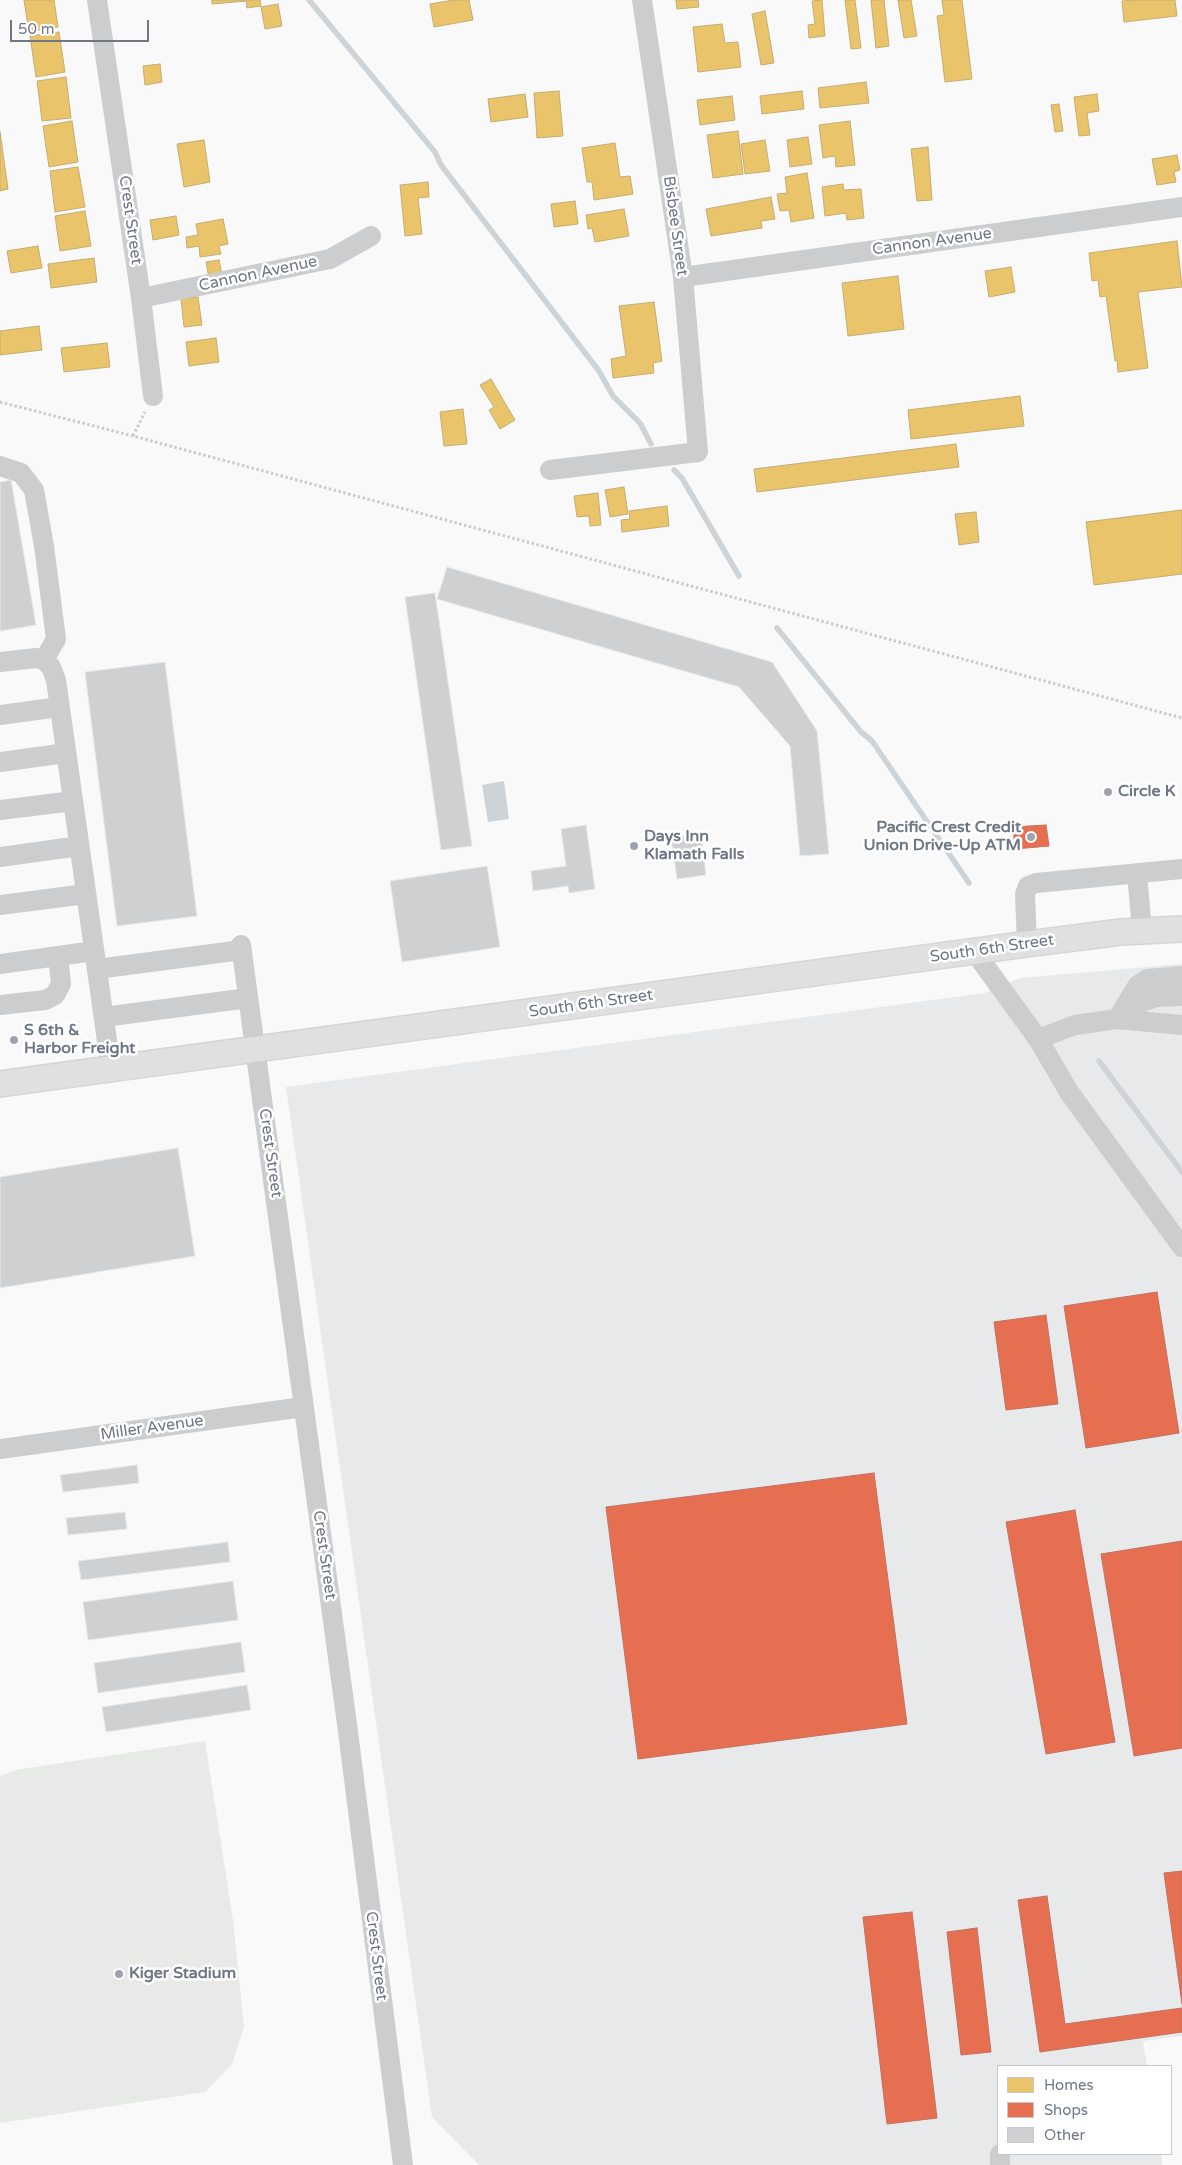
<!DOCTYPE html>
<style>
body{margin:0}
#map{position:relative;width:1182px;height:2165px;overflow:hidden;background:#f9f9f9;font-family:"Varela Round",sans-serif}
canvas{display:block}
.legend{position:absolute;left:997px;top:2065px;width:175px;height:90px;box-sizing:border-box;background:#fff;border:1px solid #c5c9ce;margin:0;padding:6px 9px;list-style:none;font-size:15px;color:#6d7785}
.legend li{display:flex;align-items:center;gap:10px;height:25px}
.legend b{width:25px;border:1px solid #c5c9ce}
.scale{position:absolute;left:10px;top:20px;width:139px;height:22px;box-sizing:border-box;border:2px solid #6d7785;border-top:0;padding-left:6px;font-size:15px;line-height:18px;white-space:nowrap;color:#6d7785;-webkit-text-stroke:4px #fff;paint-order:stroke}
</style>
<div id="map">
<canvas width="1182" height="2165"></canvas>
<ul class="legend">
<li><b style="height:14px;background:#e9c46a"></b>Homes</li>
<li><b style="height:14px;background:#e76f51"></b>Shops</li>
<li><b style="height:14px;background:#cfd0d2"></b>Other</li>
</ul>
<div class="scale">50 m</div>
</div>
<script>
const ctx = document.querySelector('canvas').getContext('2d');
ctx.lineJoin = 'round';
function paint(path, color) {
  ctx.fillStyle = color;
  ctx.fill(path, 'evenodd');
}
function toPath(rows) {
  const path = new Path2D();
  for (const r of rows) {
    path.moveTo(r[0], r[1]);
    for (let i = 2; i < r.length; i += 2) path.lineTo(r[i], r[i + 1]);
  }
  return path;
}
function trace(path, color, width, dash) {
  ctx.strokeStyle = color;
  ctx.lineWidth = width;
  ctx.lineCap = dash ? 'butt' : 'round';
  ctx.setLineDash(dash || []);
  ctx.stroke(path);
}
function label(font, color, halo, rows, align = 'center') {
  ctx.font = font + ' "Varela Round",sans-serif';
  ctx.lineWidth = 5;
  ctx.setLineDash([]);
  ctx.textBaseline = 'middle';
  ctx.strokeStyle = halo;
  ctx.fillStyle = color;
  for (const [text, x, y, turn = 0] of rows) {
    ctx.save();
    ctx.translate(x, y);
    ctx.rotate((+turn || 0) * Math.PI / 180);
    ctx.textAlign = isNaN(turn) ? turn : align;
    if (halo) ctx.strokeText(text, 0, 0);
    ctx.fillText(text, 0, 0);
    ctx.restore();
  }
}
paint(toPath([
 [1182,964,1182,2036,1143,2041,1147,2066,998,2066,998,2154,1161,2154,1162,2165,479,2165,432,2117,286,1087,985,993,1020,978]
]), '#e7e9ea');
paint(toPath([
 [205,1741,233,1920,244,2027,232,2064,205,2092,0,2123,0,1776,16,1770]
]), '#e7eae7');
paint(toPath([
 [504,781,509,819,488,822,482,785]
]), '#ced3d7');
const homes = toPath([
 [24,0,54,0,58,27,29,32,24,0],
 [212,0,260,0,261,6,247,8,246,1,212,4,212,0],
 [454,0,469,0,473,20,434,27,430,4,454,0],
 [676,0,698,0,699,7,677,9,676,0],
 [822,0,825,36,809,38,808,25,815,24,812,1,822,0],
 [845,0,855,0,861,48,851,49,845,0],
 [871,0,884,0,889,46,876,48,871,0],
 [898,0,911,0,917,36,904,38,898,0],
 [942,0,962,0,972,79,945,82,937,16,944,15,942,0],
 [1133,0,1175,0,1177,16,1124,22,1122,1,1133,0],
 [278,4,282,26,265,29,261,7,278,4],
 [765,11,774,63,761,65,752,14,765,11],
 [722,24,725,43,738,42,741,67,698,72,693,27,722,24],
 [59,32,65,72,36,77,30,36,59,32],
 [160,64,162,82,145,85,143,66,160,64],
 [66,77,71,118,42,121,37,81,66,77],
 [866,82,869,103,820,108,818,88,866,82],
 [559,91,563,136,537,138,534,93,559,91],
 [802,91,804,109,762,114,760,96,802,91],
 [525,94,528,117,491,122,488,99,525,94],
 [1097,94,1099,111,1087,113,1090,135,1079,136,1074,97,1097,94],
 [732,96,735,120,700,125,697,100,732,96],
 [1059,104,1063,131,1055,132,1051,105,1059,104],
 [72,121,78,162,49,167,43,126,72,121],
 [850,121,855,165,836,167,835,156,823,158,819,125,850,121],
 [738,131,743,174,713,178,707,135,738,131],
 [0,132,8,189,0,191,0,132],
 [808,137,812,164,790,167,787,140,808,137],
 [204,140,210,182,184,187,177,144,204,140],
 [765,140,770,171,745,174,741,144,765,140],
 [615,143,620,177,630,176,633,194,594,200,592,182,587,182,582,148,615,143],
 [928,147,932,200,917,201,911,149,928,147],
 [1177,155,1180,170,1174,172,1176,182,1157,185,1152,159,1177,155],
 [78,167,85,207,55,212,50,171,78,167],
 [807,173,814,218,791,222,789,210,780,211,777,194,787,193,785,177,807,173],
 [428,182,429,197,418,198,422,234,405,236,400,185,428,182],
 [843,184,844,190,861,189,864,218,847,220,846,213,825,216,822,187,843,184],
 [771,197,775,219,761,221,762,228,711,236,706,209,771,197],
 [575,201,578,224,554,227,551,204,575,201],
 [624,209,629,236,595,242,592,228,588,229,586,215,624,209],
 [85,211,91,246,60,251,55,216,85,211],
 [176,216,179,235,153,240,150,220,176,216],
 [223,219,228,244,219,246,221,254,200,257,199,246,187,248,186,237,198,235,196,224,223,219],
 [1177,241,1182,287,1138,292,1148,368,1118,372,1117,360,1115,361,1106,296,1100,297,1098,280,1092,281,1089,253,1177,241],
 [38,246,42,268,11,273,7,251,38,246],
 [94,258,97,282,51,288,48,264,94,258],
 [219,260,222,275,209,278,206,262,219,260],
 [1011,267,1015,292,989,297,985,271,1011,267],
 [898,276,904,329,848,336,842,283,898,276],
 [198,297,202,325,184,327,181,299,198,297],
 [654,302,662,361,653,363,654,373,613,378,611,359,626,356,619,306,654,302],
 [39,326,42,350,0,355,0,331,39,326],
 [216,338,219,362,189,366,186,342,216,338],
 [107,343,110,367,64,372,61,348,107,343],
 [491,379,515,420,500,429,489,410,494,407,480,385,491,379],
 [1020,396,1024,426,911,439,908,410,1020,396],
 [463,409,467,444,444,446,440,412,463,409],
 [956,444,959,467,757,492,754,469,956,444],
 [624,487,628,514,610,517,605,490,624,487],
 [598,493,601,525,590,526,589,516,577,517,574,496,598,493],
 [667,506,669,526,622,532,621,520,630,519,629,511,667,506],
 [1182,510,1182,574,1094,585,1086,522,1182,510],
 [976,512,979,542,959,545,955,514,976,512]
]);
paint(homes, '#e9c46a');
trace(homes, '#c4ad72', 1);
const shops = toPath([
 [1046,825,1049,846,1015,849,1013,827,1046,825],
 [1157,1292,1179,1433,1086,1448,1064,1306,1157,1292],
 [1046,1315,1058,1404,1006,1410,994,1322,1046,1315],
 [874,1473,907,1724,638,1759,606,1507,874,1473],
 [1075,1510,1115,1742,1046,1754,1006,1522,1075,1510],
 [1182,1541,1182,1748,1134,1756,1101,1554,1182,1541],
 [1182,1871,1182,2004,1164,1873,1182,1871],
 [1047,1896,1065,2024,1182,2008,1182,2032,1040,2052,1018,1900,1047,1896],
 [912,1912,937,2118,887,2124,863,1917,912,1912],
 [977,1928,991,2052,961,2055,947,1932,977,1928]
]);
paint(shops, '#e76f51');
trace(shops, '#c27161', 1);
trace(toPath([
 [309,0,435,152,441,165,599,371,613,396,640,423,651,444],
 [674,470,682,478,739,576],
 [777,628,861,732,872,741,969,883],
 [1099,1061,1182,1172]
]), '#ced3d7', 5.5);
const building = toPath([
 [11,480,36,625,0,631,0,482,11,480],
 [447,567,772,662,817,731,829,854,800,856,790,746,739,687,437,599,447,567],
 [435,593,472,846,441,850,405,597,435,593],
 [165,662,197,916,117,926,85,672,165,662],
 [586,825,595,889,569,893,568,886,533,891,531,871,566,866,561,829,586,825],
 [701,834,706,875,677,879,671,838,701,834],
 [487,866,500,947,402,962,390,881,487,866],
 [178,1148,195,1256,0,1288,0,1177,178,1148],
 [137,1465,139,1483,63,1492,60,1475,137,1465],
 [125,1512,127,1529,68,1535,66,1518,125,1512],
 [228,1542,230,1562,81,1580,78,1561,228,1542],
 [233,1581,238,1620,88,1640,83,1602,233,1581],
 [241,1642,245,1672,98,1693,94,1663,241,1642],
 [247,1685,251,1710,106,1732,102,1707,247,1685]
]);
paint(building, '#cfd0d2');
trace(building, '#e8e8e8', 1);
const major = toPath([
 [0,1084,1027,944,1121,932,1182,929]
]);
trace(major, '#d4d5d6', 28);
trace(toPath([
 [0,402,133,436,1182,718],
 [133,436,145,412]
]), '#cacbcc', 3, [2.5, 2.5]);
trace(toPath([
 [97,0,141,298,153,396],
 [683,277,1182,207],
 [141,298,330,259,371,236],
 [0,466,21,473,34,490,44,546,56,639,44,660],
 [550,470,698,452,683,277,642,0],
 [0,662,36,658,44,660,51,667,56,680,111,1069],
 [0,715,59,707],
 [0,762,66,753],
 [0,810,73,801],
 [0,857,79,846],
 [1137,873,1142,931],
 [0,905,86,894],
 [1027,944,1025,894,1028,886,1036,883,1182,869],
 [241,945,347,1724,403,2165],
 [974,951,1038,1039,1069,1092,1182,1247],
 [0,964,94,951],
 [97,969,242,950],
 [0,1005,45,1000,55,995,61,984,58,956],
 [1123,1015,1142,1002,1156,997,1182,996],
 [104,1017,248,998],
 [1117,1019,1138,985,1147,979,1182,976],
 [1038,1039,1075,1025,1117,1019,1182,1025],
 [0,1449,303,1407],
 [1000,2165,1000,2154]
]), '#cccdce', 20);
trace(major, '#e0e0e1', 25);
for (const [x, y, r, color] of [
 [1108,792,5,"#9ea4ae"],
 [1031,837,5,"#9ea4ae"],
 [634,846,5,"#9ea4ae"],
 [14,1040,5,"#9ea4ae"],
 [119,1974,5,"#9ea4ae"]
]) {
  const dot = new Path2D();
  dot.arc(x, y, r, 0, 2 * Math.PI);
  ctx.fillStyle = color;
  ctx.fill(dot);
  trace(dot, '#fff', 2);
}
label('16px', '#6d7785', '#fff', [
 ["Crest Street",130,220,82],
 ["Bisbee Street",675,226,82],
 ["Cannon Avenue",932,242,-8],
 ["Cannon Avenue",258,274,-12],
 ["South 6th Street",992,949,-8],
 ["South 6th Street",591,1004,-8],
 ["Crest Street",270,1153,82],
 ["Miller Avenue",152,1428,-8],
 ["Crest Street",324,1555,82],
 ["Crest Street",376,1956,83]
]);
label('bold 16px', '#6d7785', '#fff', [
 ["Circle K",1118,792],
 ["Pacific Crest Credit",1021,828,"right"],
 ["Union Drive-Up ATM",1021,846,"right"],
 ["Days Inn",644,837],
 ["Klamath Falls",644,855],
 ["S 6th &",24,1031],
 ["Harbor Freight",24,1049],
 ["Kiger Stadium",129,1974]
], 'left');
</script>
